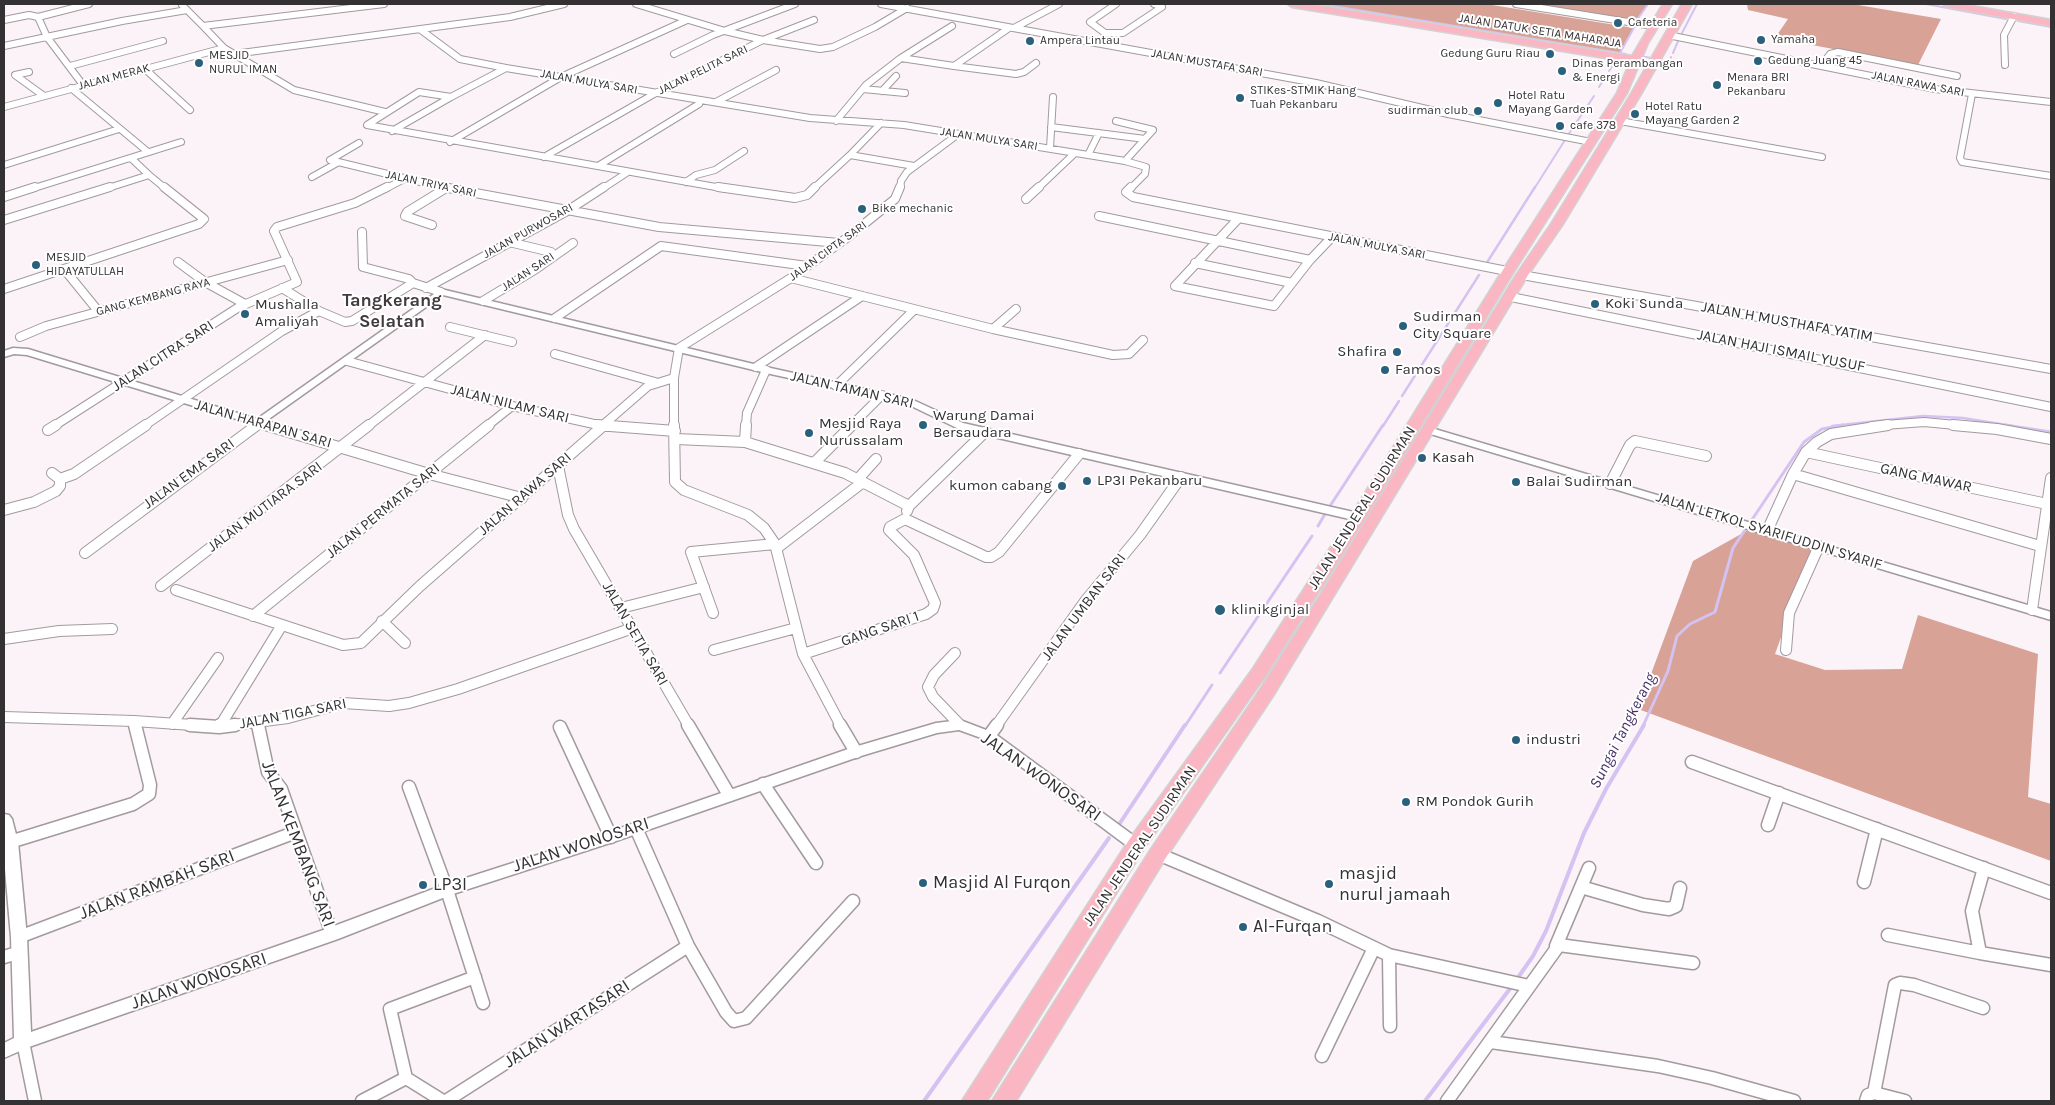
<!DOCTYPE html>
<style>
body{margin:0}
#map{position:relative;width:2055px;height:1105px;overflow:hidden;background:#fbf3f7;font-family:Karla,sans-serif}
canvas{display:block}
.frame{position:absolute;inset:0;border:5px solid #343133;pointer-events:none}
</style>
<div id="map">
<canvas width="2055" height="1105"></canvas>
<div class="frame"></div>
</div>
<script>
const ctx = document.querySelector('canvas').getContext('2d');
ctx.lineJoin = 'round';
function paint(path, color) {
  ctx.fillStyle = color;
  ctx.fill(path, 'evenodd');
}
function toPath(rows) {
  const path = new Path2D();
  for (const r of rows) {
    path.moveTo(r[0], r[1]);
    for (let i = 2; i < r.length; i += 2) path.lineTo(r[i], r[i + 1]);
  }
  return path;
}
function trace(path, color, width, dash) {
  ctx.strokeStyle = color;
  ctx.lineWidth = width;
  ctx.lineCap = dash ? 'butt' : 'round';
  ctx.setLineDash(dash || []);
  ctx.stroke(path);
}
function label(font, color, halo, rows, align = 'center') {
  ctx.font = font + ' Karla,sans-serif';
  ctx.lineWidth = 4;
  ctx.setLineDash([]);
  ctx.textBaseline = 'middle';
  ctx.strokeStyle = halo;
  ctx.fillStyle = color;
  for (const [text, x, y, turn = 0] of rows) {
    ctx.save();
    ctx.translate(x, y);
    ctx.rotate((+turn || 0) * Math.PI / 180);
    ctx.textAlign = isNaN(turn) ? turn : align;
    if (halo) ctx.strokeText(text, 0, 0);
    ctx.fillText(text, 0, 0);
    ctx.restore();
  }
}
paint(toPath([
 [1335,4,1486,4,1634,28,1620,53,1333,6],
 [1534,4,1648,4,1637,20],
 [1747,4,1852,4,1941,19,1918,65,1775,38,1788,19,1748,10],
 [1750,529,1813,548,1775,654,1825,670,1902,669,1918,615,2038,654,2028,797,2051,804,2051,861,1638,709,1693,561]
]), '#d8a296');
trace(toPath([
 [1321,4,1626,54],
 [1926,4,2006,19],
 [1637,20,1648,4],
 [2018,21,2051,27],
 [1681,35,1697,4],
 [1620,53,1636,24],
 [1673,53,1679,39],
 [1640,56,1651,58],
 [1659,60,1669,62,1671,57],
 [1609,71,1617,59],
 [1599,87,1607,74],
 [1568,135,1594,96],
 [1534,189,1565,140]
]), '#d4c3f2', 2);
trace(toPath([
 [1486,264,1535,187],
 [1402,396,1479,275],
 [1383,426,1399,401],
 [1832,426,1923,416,1963,418,2013,426]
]), '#d4c3f2', 2.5);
trace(toPath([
 [2005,425,2051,432],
 [1330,506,1383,425],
 [1318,526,1325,514],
 [1220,673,1312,536],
 [1185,726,1212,685],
 [1643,726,1668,671,1677,636,1690,624,1715,612,1733,548,1804,442,1822,429,1843,425]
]), '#d4c3f2', 3);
trace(toPath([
 [1120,823,1185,725],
 [1517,979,1533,956,1546,931,1584,833,1606,789,1644,725],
 [924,1101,1109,838],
 [1425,1101,1512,986]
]), '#d4c3f2', 4);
const minorFar3 = toPath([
 [384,4,203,26,224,48,294,90,385,112],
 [636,4,725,31,763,40,820,49,833,47,875,27,907,8],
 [881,4,1316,83,1448,114,1591,142],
 [1116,4,1090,22,1105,33,1123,33,1162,7,1154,4],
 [1516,4,1653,26],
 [182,5,203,26],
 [38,17,89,4],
 [4,20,29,15,38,17,47,37,83,85],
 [1014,28,1059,4],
 [421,30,460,59,506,68],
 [1668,35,1935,89,2051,102],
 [4,46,122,21,187,10],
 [234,54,510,17,564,4],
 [674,54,713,35,795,4],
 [901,58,952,26],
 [1822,65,1830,54,1838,52,1957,76],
 [2005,65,2004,35,2014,16],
 [70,66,163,41],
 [954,66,1016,74,1024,72,1036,63],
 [145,69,190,110],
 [29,72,15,75,44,96],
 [71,88,148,152],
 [863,89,905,93],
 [882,91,896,76],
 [1972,94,1960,158,1962,162,2051,176],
 [716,102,776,70],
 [4,107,224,48],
 [836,121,866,85,901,58,954,66,1009,28],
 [1116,121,1153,130,1125,161],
 [1620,121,1822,157],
 [881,123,850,155,914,166],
 [1051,127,1145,139],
 [392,131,451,97],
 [450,142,561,77,687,20],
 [359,143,330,160,449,189],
 [1050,148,1053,97],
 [1088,155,1099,133],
 [544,157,654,94,763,40,814,20],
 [131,158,149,175],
 [4,165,119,129],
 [598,166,699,104],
 [312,177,337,163],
 [686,182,696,175,715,170,744,151],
 [31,189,181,142],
 [105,189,149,175,166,189],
 [385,189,404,179],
 [602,189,628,172],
 [727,189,367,125,419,92,451,97,506,68,810,118,904,125,1125,161,1146,167,1145,174,1130,189],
 [813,189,850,155],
 [900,189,901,181,907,172,957,135],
 [1037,189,1075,153]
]);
const minorFar2 = toPath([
 [443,187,659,227,839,243],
 [718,187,795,198,807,195,815,187],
 [1131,187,1126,192,1133,197,1507,271],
 [4,197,35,187],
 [1026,199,1039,187],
 [1099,216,1310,260],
 [1238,219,1175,286,1274,306,1310,260,1332,237],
 [4,220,110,187],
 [432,225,405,216,407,212,446,188],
 [362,232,363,267,409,279,413,283],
 [509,242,551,252],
 [178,262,205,282,245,304],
 [1195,263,1292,283],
 [64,269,99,312],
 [1522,275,2051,369],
 [791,278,993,329,1113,355,1129,354,1143,340],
 [282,288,319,311,345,322,352,321,413,283,441,292],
 [426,288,567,211,604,187],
 [4,289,199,224,204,219,164,187],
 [1511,297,2051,407],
 [483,301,536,269,573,243],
 [555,318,661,246,807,266],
 [450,327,512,342],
 [993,329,1016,309],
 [20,337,46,326,288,260],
 [555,354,655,382],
 [347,361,512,406,603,426],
 [756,367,862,296],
 [836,386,914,310],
 [54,426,239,307,297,282,274,231,277,227,355,203,387,187],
 [144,426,282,331,319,311],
 [255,426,259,423,269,426],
 [368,426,485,335],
 [487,426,512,406],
 [602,426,648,386,674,378],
 [674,426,674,378,679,348,791,278,848,237,895,199,900,187],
 [746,426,747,413,766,370],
 [851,426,882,395],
 [1872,426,1924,422,1966,426]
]);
const minorFar1 = toPath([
 [265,425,429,474,522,498],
 [597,425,675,431],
 [674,425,675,482,684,490,748,515,764,528,775,544,803,654,841,726],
 [1953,425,1997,429,2051,439],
 [48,430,56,425],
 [676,439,745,442,845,473,909,506],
 [745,442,746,425],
 [1806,452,2047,504],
 [814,463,852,425],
 [558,466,568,515,574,529,689,726],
 [52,473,60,479,74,474,146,425],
 [1793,474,2040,546],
 [858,479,876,459],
 [1610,484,1630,445,1635,441,1706,456],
 [4,510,34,502,56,491,60,486,60,479],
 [907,511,909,506,985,432],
 [905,519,986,557,991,557,999,552,1079,454],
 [1767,531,1793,474,1806,452,1817,442,1831,434,1888,425],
 [777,548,863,482],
 [85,553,257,425],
 [161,586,369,425],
 [176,590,343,645,361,643,420,586,604,425],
 [621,608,704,587],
 [2032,610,2051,478],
 [713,613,691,552,775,544],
 [253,616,489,425],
 [382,621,405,643],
 [4,639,59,631,112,629],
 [714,650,796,628],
 [1786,650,1789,613,1819,546],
 [955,653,934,675,928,687,933,697,960,725],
 [803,654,926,614,933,609,935,603,914,555,889,530,890,527,905,519],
 [4,717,134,721,207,726],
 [134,721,135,726],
 [258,723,259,726],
 [172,724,218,658],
 [220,726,282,625],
 [225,726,288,718,343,703,389,706,409,703,458,689,630,629],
 [996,726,1086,600,1140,535,1181,477]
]);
const minor = toPath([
 [190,725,219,727,235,725],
 [258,725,268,772,281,789,332,934],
 [688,725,729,795],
 [840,725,856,752],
 [219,727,220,725],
 [560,727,611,837],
 [989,736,997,725],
 [1692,762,2051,893],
 [763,784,816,863],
 [409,787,447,890,483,1003],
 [1768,825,1779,793],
 [636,828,688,946,726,1012,734,1021,746,1018,853,901],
 [10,842,133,804,149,794,150,785,135,725],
 [1158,854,1318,921,1389,955,1529,986],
 [1864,882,1877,829],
 [1581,887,1643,905,1669,909,1676,906,1680,888],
 [1888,935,1980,953,1972,911,1984,868],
 [19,937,296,832],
 [1556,946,1589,868],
 [1980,953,2051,965],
 [1389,955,1390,1026],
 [4,957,20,952],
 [23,1042,35,1101],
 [1491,1042,1658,1066,1712,1078,1794,1101],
 [1322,1056,1374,948],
 [406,1078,390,1009,475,977],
 [1874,1093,1895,985,1900,983,1914,985,1983,1008],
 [362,1101,406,1078,443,1101],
 [446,1101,688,946],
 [1447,1101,1559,945,1693,963],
 [1866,1101,1868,1095,1874,1093,1905,1101]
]);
const tertiary = toPath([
 [441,289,766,367,911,399,963,423,1358,513,1364,517,1358,521,959,429,907,404,766,373,443,295,259,426,27,355,14,354,4,357,4,351,13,348,28,349,257,419,441,289],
 [1428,427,2051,612,2051,620,1424,432,1422,430,1424,428,1428,427],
 [960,720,994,733,1141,841,1144,845,1141,849,1136,851,1131,849,984,739,959,730,937,733,861,756,616,841,453,894,338,939,29,1047,4,1058,4,1043,14,1038,11,937,4,858,4,814,9,815,12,819,18,842,27,937,31,1032,326,929,441,886,606,833,851,748,936,723,960,720]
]);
const primary = toPath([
 [1288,4,1308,4,1632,56,1663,4,1672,4,1648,43,1627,93,1513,273,1366,517,1264,678,1143,850,987,1101,962,1101,1129,840,1252,670,1350,517,1501,273,1617,93,1630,62,1292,7,1288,4],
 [1682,4,1692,4,1641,94,1563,224,1528,275,1273,696,1165,859,1016,1101,992,1101,1151,849,1261,688,1319,597,1516,275,1551,224,1631,94,1682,4],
 [1943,4,1961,4,2051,20,2051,26,1947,7,1943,4]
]);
trace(minorFar3, '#a29a9e', 8);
trace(minorFar2, '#a29a9e', 10);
trace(minorFar1, '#a29a9e', 12);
trace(minor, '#a29a9e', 15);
trace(tertiary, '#a29a9e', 3);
trace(primary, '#d2d2d2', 3);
trace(minorFar3, '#fff', 6);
trace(minorFar2, '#fff', 8);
trace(minorFar1, '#fff', 10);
trace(minor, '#fff', 12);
paint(tertiary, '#fff');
paint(primary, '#fab7c3');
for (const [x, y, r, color] of [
 [1618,23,5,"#2a607b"],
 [1761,40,5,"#2a607b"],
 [1030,41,5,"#2a607b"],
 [1550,54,5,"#2a607b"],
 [1758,61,5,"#2a607b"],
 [199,63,5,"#2a607b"],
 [1562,71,5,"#2a607b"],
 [1717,85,5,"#2a607b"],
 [1240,98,5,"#2a607b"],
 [1498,103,5,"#2a607b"],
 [1478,111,5,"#2a607b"],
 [1635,114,5,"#2a607b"],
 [1560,126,5,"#2a607b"],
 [862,209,5,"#2a607b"],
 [36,265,5,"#2a607b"],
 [1595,304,5,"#2a607b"],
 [245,314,5,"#2a607b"],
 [1403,326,5,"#2a607b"],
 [1397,352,5,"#2a607b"],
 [1385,370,5,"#2a607b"],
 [923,425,5,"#2a607b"],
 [809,433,5,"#2a607b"],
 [1422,458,5,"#2a607b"],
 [1087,481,5,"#2a607b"],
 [1516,482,5,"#2a607b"],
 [1062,486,5,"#2a607b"],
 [1220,610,6,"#2a607b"],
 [1516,740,5,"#2a607b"],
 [1406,802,5,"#2a607b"],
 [923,883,5,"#2a607b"],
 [1329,884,5,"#2a607b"],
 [423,885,5,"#2a607b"],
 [1243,927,5,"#2a607b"]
]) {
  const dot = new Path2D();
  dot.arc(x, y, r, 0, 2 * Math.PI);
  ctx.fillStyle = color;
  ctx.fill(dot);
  trace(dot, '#fff', 2);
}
label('12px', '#343133', '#fff', [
 ["Cafeteria",1628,23],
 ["Yamaha",1771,40],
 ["Ampera Lintau",1040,41],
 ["Gedung Guru Riau",1540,54,"right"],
 ["MESJID",209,56],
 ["NURUL IMAN",209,70],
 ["Gedung Juang 45",1768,61],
 ["Dinas Perambangan",1572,64],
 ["& Energi",1572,78],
 ["Menara BRI",1727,78],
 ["Pekanbaru",1727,92],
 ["STIKes-STMIK Hang",1250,91],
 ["Tuah Pekanbaru",1250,105],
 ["Hotel Ratu",1508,96],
 ["Mayang Garden",1508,110],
 ["Hotel Ratu",1645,107],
 ["Mayang Garden 2",1645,121],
 ["sudirman club",1468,111,"right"],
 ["cafe 378",1570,126],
 ["Bike mechanic",872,209],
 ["MESJID",46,258],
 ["HIDAYATULLAH",46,272]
], 'left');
label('12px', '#343133', '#fff', [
 ["JALAN DATUK SETIA MAHARAJA",1540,31,9],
 ["JALAN MUSTAFA SARI",1207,63,10],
 ["JALAN PELITA SARI",703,70,-26],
 ["JALAN MERAK",114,77,-15],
 ["JALAN MULYA SARI",589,82,10],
 ["JALAN RAWA SARI",1918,84,11],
 ["JALAN MULYA SARI",989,139,9],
 ["JALAN TRIYA SARI",431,184,12],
 ["JALAN PURWOSARI",528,231,-29],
 ["JALAN MULYA SARI",1377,246,11],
 ["JALAN CIPTA SARI",828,251,-36],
 ["JALAN SARI",528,272,-33],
 ["GANG KEMBANG RAYA",153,297,-15]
]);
label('15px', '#343133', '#fff', [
 ["Koki Sunda",1605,304],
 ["Mushalla",255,305],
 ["Amaliyah",255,322],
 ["Sudirman",1413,317],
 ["City Square",1413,334],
 ["Shafira",1387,352,"right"],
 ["Famos",1395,370],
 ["Warung Damai",933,416],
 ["Bersaudara",933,433],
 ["Mesjid Raya",819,424],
 ["Nurussalam",819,441],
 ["Kasah",1432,458],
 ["LP3I Pekanbaru",1097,481],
 ["Balai Sudirman",1526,482],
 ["kumon cabang",1052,486,"right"],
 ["klinikginjal",1231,610],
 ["industri",1526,740],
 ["RM Pondok Gurih",1416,802]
], 'left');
label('15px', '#343133', '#fff', [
 ["JALAN H MUSTHAFA YATIM",1787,322,10],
 ["JALAN HAJI ISMAIL YUSUF",1781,351,11],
 ["JALAN CITRA SARI",163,356,-33],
 ["JALAN TAMAN SARI",852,390,13],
 ["JALAN NILAM SARI",510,404,14],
 ["JALAN HARAPAN SARI",263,424,16],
 ["JALAN EMA SARI",189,474,-36],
 ["GANG MAWAR",1926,478,12],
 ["JALAN RAWA SARI",525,494,-41],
 ["JALAN MUTIARA SARI",265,507,-37],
 ["JALAN JENDERAL SUDIRMAN",1362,508,-58],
 ["JALAN PERMATA SARI",383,511,-39],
 ["JALAN LETKOL SYARIFUDDIN SYARIF",1769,531,17],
 ["JALAN UMBAN SARI",1084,607,-53],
 ["GANG SARI 1",880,629,-19],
 ["JALAN SETIA SARI",635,634,60],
 ["JALAN TIGA SARI",293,714,-11],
 ["JALAN JENDERAL SUDIRMAN",1140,846,-56]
]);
label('italic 16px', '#462e67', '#fff', [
 ["Sungai Tangkerang",1623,731,-63]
]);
label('bold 18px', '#413b3e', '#fff', [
 ["Tangkerang",392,301],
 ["Selatan",392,322]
]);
label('18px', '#343133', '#fff', [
 ["JALAN WONOSARI",1041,777,35],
 ["JALAN KEMBANG SARI",298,844,69],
 ["JALAN WONOSARI",581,845,-18],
 ["JALAN RAMBAH SARI",157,885,-21],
 ["JALAN WONOSARI",199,981,-19],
 ["JALAN WARTASARI",567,1024,-33]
]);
label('18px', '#343133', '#fff', [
 ["masjid",1339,874],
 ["nurul jamaah",1339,895],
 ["Masjid Al Furqon",933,883],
 ["LP3I",433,885],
 ["Al-Furqan",1253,927]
], 'left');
</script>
